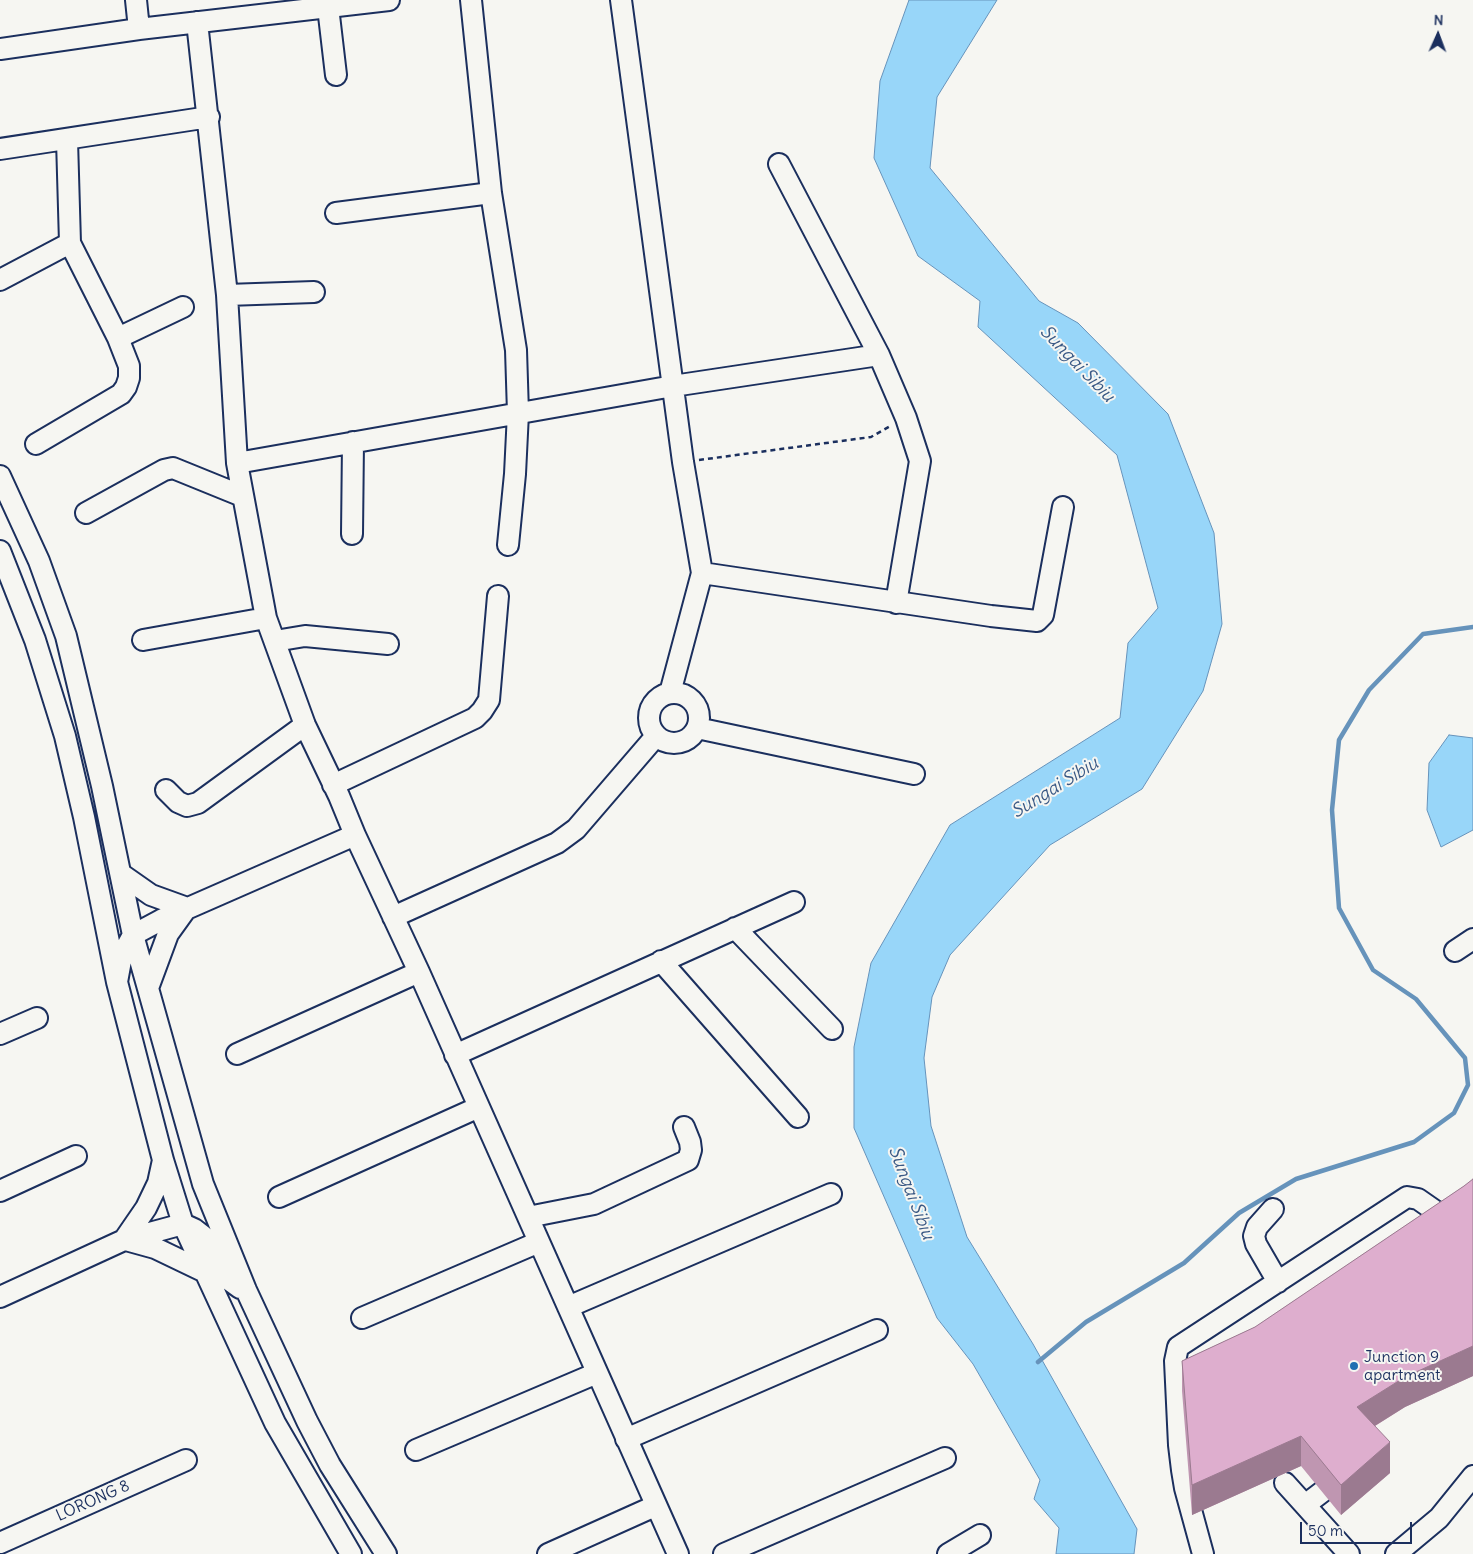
<!DOCTYPE html>
<style>
body{margin:0}
#map{position:relative;width:1473px;height:1554px;overflow:hidden;background:#f6f6f2;font-family:Delius,sans-serif}
canvas{display:block}
.north{position:absolute;left:1413px;top:10px;width:50px;height:50px;-webkit-text-stroke:4px #f6f6f2;paint-order:stroke;rotate:2deg;font-size:14px;font-weight:700;line-height:20px;text-align:center;color:#1b2f5e}
.north::after{content:'';display:block;margin:auto;width:18px;height:22px;background:#1b2f5e;clip-path:polygon(50% 0,100% 100%,50% 72%,0 100%)}
.scale{position:absolute;left:1300px;top:1522px;width:112px;height:22px;box-sizing:border-box;border:2px solid #1b2f5e;border-top:0;padding-left:6px;font-size:15px;line-height:18px;white-space:nowrap;color:#1b2f5e;-webkit-text-stroke:4px #f6f6f2;paint-order:stroke}
</style>
<div id="map">
<canvas width="1473" height="1554"></canvas>
<div class="north">N</div>
<div class="scale">50 m</div>
</div>
<script>
const ctx = document.querySelector('canvas').getContext('2d');
ctx.lineJoin = 'round';
function paint(path, color) {
  ctx.fillStyle = color;
  ctx.fill(path, 'evenodd');
}
function toPath(rows) {
  const path = new Path2D();
  for (const r of rows) {
    if (r.length === 3) {
      path.moveTo(r[0] + r[2], r[1]);
      path.arc(r[0], r[1], r[2], 0, 2 * Math.PI);
      continue;
    }
    path.moveTo(r[0], r[1]);
    for (let i = 2; i < r.length; i += 2) path.lineTo(r[i], r[i + 1]);
  }
  return path;
}
function trace(path, color, width, dash) {
  ctx.strokeStyle = color;
  ctx.lineWidth = width;
  ctx.lineCap = dash ? 'butt' : 'round';
  ctx.setLineDash(dash || []);
  ctx.stroke(path);
}
function label(font, color, halo, rows, align = 'center') {
  ctx.font = font + ' Delius,sans-serif';
  ctx.lineWidth = 4;
  ctx.setLineDash([]);
  ctx.textBaseline = 'middle';
  ctx.strokeStyle = halo;
  ctx.fillStyle = color;
  for (const [text, x, y, turn = 0] of rows) {
    ctx.save();
    ctx.translate(x, y);
    ctx.rotate((+turn || 0) * Math.PI / 180);
    ctx.textAlign = isNaN(turn) ? turn : align;
    if (halo) ctx.strokeText(text, 0, 0);
    ctx.fillText(text, 0, 0);
    ctx.restore();
  }
}
const water = toPath([
 [909,0,997,0,937,97,930,168,1039,301,1078,323,1168,414,1214,533,1222,624,1203,691,1142,789,1050,845,950,955,932,997,924,1058,931,1126,967,1237,1033,1344,1137,1529,1134,1554,1056,1554,1059,1528,1034,1499,1040,1480,973,1364,937,1318,854,1128,854,1047,871,963,950,825,1120,718,1128,643,1158,608,1117,455,978,327,980,301,918,256,874,158,880,81,909,0],
 [1449,735,1473,738,1473,830,1441,847,1427,810,1429,763,1449,735]
]);
paint(water, '#98d6f9');
trace(water, '#6693bb', 1);
trace(toPath([
 [1038,1362,1086,1322,1184,1263,1239,1213,1296,1179,1414,1142,1454,1113,1468,1085,1465,1058,1416,999,1373,970,1339,908,1332,810,1339,740,1369,690,1423,634,1473,627]
]), '#6693bb', 4.5);
const minor = toPath([
 [136,0,139,29],
 [471,0,491,193,516,350,518,413,515,474,508,545],
 [621,0,683,462,702,573,670,693],
 [328,7,336,75],
 [0,49,139,29,389,0],
 [0,149,209,117],
 [779,164,879,355,906,418,920,461,896,603],
 [336,213,491,193],
 [0,280,70,243],
 [227,295,314,292],
 [118,338,183,307],
 [36,444,121,394,126,387,129,378,129,366,118,338,70,243,67,140],
 [237,463,673,386,879,355],
 [0,476,39,561,66,636,102,786,133,935,203,1184,246,1290,307,1421,330,1465,386,1554],
 [86,513,164,470,173,468,242,496],
 [352,534,353,442],
 [0,551,35,640,65,736,84,817,117,982,163,1160,183,1224,275,1423,351,1554],
 [702,573,991,616,1037,621,1043,615,1063,507],
 [143,640,266,618],
 [275,641,305,636,388,644],
 [674,718,25],
 [697,728,914,774],
 [333,785,475,718,482,711,489,700,498,596],
 [166,790,178,802,187,806,198,803,305,725],
 [355,835,419,972,678,1554],
 [121,874,151,895,187,908],
 [393,917,557,843,576,829,656,736],
 [735,928,832,1029],
 [1455,951,1473,939],
 [661,961,798,1117],
 [117,982,122,955,133,935,161,920,355,835,339,796,305,725,266,618,237,463,227,295,197,22],
 [148,988,168,934,186,909],
 [0,1034,37,1018],
 [237,1054,419,972],
 [455,1055,794,902],
 [0,1191,76,1156],
 [279,1197,479,1107],
 [1273,1209,1257,1227,1254,1236,1256,1244,1278,1282],
 [528,1217,594,1204,688,1160,691,1150,690,1142,684,1127],
 [124,1240,146,1208,158,1183,163,1160],
 [126,1240,155,1248,205,1272],
 [0,1297,124,1240,183,1224,194,1229,203,1236,229,1280,240,1288],
 [568,1307,831,1194],
 [362,1318,539,1242],
 [626,1439,877,1330],
 [416,1450,597,1373],
 [1285,1483,1349,1554],
 [1305,1505,1343,1476],
 [0,1543,186,1460],
 [548,1554,655,1506],
 [724,1554,945,1458],
 [948,1554,980,1535],
 [1203,1554,1185,1488,1182,1470,1179,1445,1175,1361,1178,1347,1407,1197,1418,1199,1441,1215,1449,1214,1455,1211],
 [1396,1554,1439,1518,1473,1476]
]);
trace(minor, '#1b2f5e', 24);
trace(toPath([
 [699,460,871,437,892,425]
]), '#1b2f5e', 2.5, [5, 4]);
trace(minor, '#f6f6f2', 20);
paint(toPath([
 [1473,1179,1473,1376,1405,1407,1375,1426,1390,1473,1341,1515,1301,1466,1192,1515,1182,1391,1182,1361,1255,1327,1464,1186]
]), '#bf96b1');
paint(toPath([
 [1473,1346,1473,1376,1405,1407,1357,1437,1357,1407,1405,1377],
 [1301,1436,1301,1466,1192,1515,1192,1485],
 [1390,1442,1390,1473,1341,1515,1341,1485]
]), '#9b7a90');
const building = toPath([
 [1473,1179,1473,1346,1405,1377,1357,1407,1390,1442,1341,1485,1301,1436,1192,1485,1182,1361,1255,1327,1464,1186,1473,1179]
]);
paint(building, '#deaece');
trace(building, '#9b7a90', 1);
for (const [x, y, r, color] of [
 [1354,1366,5,"#1f6fb2"]
]) {
  const dot = new Path2D();
  dot.arc(x, y, r, 0, 2 * Math.PI);
  ctx.fillStyle = color;
  ctx.fill(dot);
  trace(dot, '#f6f6f2', 2);
}
label('16px', '#1b2f5e', '#f6f6f2', [
 ["Junction 9",1364,1357],
 ["apartment",1364,1375]
], 'left');
label('16px', '#1b2f5e', '#f6f6f2', [
 ["LORONG 8",93,1501,-24]
]);
label('italic 18px', '#3a5985', '#f6f6f2', [
 ["Sungai Sibiu",1077,364,46],
 ["Sungai Sibiu",1055,788,-32],
 ["Sungai Sibiu",911,1193,69]
]);
</script>
